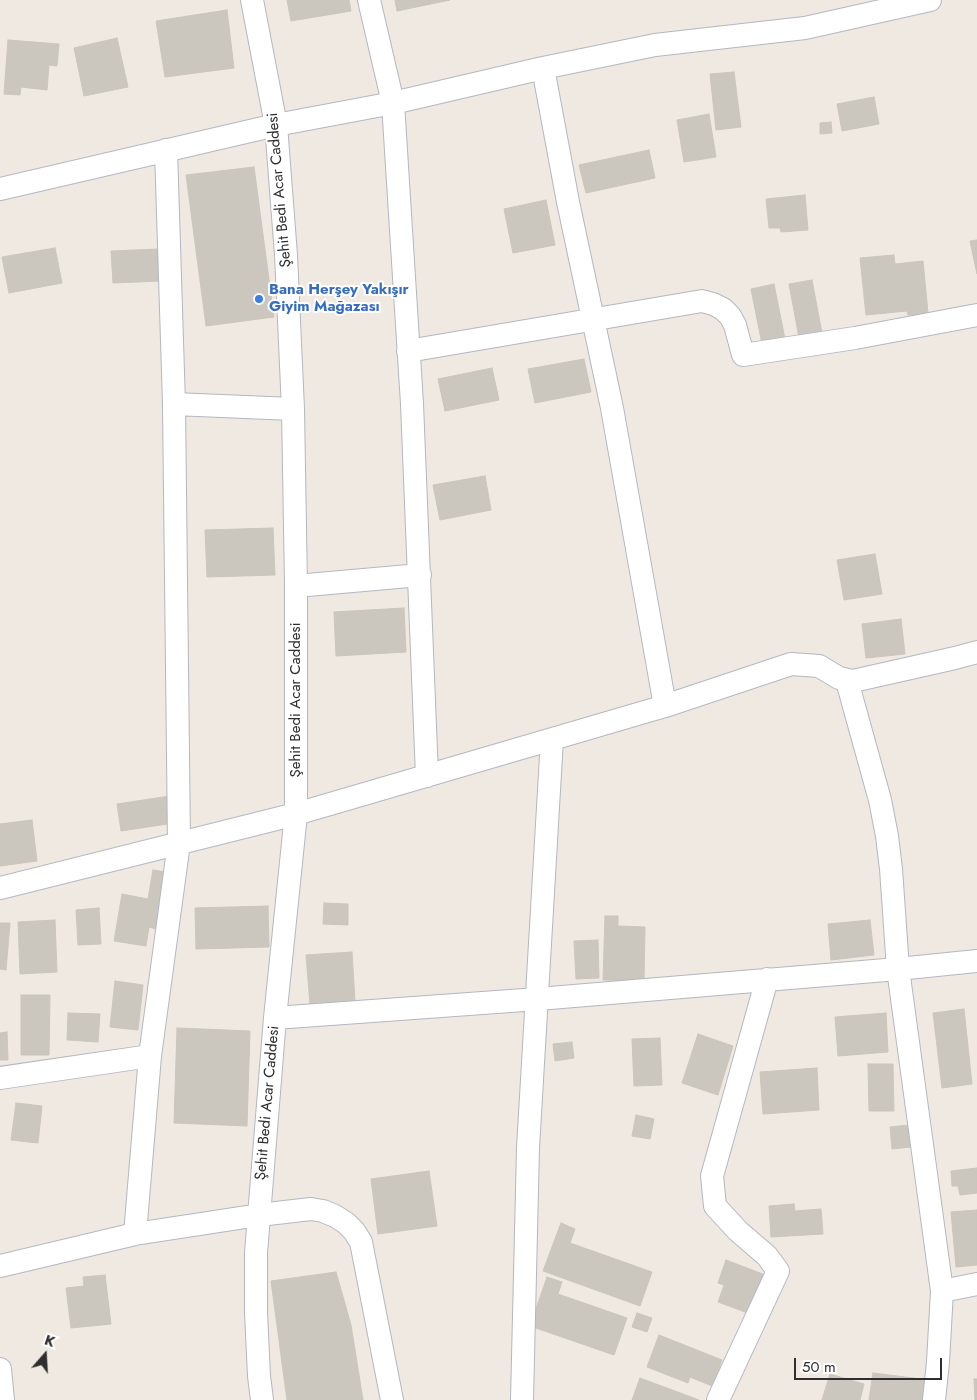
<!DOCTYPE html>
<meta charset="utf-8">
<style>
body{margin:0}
#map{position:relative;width:977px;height:1400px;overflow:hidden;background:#efe9e1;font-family:Jost,sans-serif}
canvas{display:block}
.north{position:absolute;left:20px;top:1330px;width:50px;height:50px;-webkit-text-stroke:4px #fff;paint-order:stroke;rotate:19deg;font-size:14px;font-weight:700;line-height:20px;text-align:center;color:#2e2e2e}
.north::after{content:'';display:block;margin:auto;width:18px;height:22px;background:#2e2e2e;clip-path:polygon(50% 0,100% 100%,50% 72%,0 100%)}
.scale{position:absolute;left:794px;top:1358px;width:148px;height:22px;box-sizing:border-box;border:2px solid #2e2e2e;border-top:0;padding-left:6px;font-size:15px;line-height:18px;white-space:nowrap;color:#2e2e2e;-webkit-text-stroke:4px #fff;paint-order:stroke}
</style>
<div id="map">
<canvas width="977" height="1400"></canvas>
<div class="north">K</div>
<div class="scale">50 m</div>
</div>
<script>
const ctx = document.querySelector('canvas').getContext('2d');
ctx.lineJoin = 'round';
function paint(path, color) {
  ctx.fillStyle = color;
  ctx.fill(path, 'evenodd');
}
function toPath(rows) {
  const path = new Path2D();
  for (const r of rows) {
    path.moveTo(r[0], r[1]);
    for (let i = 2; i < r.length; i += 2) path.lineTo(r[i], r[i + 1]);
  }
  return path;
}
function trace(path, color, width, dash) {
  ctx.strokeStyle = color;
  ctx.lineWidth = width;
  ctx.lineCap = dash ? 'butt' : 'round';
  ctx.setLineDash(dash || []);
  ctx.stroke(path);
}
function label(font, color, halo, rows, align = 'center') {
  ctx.font = font + ' Jost,sans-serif';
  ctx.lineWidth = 4;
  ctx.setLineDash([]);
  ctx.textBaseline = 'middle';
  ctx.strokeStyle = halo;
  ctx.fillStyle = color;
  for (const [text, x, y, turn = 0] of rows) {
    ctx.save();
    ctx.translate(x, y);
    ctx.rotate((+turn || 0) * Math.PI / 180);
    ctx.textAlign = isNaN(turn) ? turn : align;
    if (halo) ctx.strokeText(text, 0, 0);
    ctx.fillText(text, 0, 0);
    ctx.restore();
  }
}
const building = toPath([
 [287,0,349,0,351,11,291,21,287,0],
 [395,0,450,0,397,11,395,0],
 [227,10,234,68,165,77,156,21,227,10],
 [117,38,128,87,84,96,74,48,117,38],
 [8,40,59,44,57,66,49,65,47,90,21,87,20,95,4,94,8,40],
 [734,72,741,127,716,130,710,74,734,72],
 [874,97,879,124,842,131,837,104,874,97],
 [709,114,716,157,684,162,677,120,709,114],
 [831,122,832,133,820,134,820,123,831,122],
 [649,150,655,178,586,193,579,165,649,150],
 [254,167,274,317,206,326,186,175,254,167],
 [805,195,808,230,781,232,780,228,769,228,766,199,805,195],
 [546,200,555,245,513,253,504,209,546,200],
 [977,240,977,274,970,241,977,240],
 [55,248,62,283,9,293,2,257,55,248],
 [160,249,161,281,113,283,111,251,160,249],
 [894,255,895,264,923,261,928,313,908,315,907,311,866,315,860,258,894,255],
 [812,280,822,333,799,338,789,284,812,280],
 [774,284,785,339,762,344,751,289,774,284],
 [584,359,591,392,535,403,528,369,584,359],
 [492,368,499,400,445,411,438,379,492,368],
 [485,476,491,510,440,520,433,485,485,476],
 [273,528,275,575,207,577,205,530,273,528],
 [875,554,882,594,844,600,837,560,875,554],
 [404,608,406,652,336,656,334,612,404,608],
 [901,619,905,654,866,658,862,624,901,619],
 [170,796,174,823,121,831,117,804,170,796],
 [32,820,37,861,0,866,0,824,32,820],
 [153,870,166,872,156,929,149,927,146,946,114,941,122,894,148,899,153,870],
 [324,903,348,904,348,925,323,924,324,903],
 [268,906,269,947,196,949,195,908,268,906],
 [99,908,101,944,78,945,76,910,99,908],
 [605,916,618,916,618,926,645,927,644,981,603,980,605,916],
 [55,920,57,972,20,974,18,922,55,920],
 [870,920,874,955,831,960,828,924,870,920],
 [0,923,10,923,6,970,0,969,0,923],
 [598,940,599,978,576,979,574,941,598,940],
 [352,952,355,1001,310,1004,306,955,352,952],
 [115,981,143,985,138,1030,110,1027,115,981],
 [21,995,50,995,49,1055,21,1055,21,995],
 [964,1009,972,1084,942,1088,933,1013,964,1009],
 [68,1013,100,1014,98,1042,67,1040,68,1013],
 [886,1013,888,1052,838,1056,835,1017,886,1013],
 [177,1028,250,1031,247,1126,174,1123,177,1028],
 [7,1032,8,1060,0,1060,0,1033,7,1032],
 [698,1034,733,1046,718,1095,682,1083,698,1034],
 [660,1038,662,1085,634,1086,632,1039,660,1038],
 [572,1042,574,1058,555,1061,553,1044,572,1042],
 [868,1064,893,1064,894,1111,869,1111,868,1064],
 [817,1068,819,1110,763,1114,760,1072,817,1068],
 [16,1103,42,1106,38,1143,11,1140,16,1103],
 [636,1115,654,1119,650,1139,632,1136,636,1115],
 [909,1125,911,1147,892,1149,890,1127,909,1125],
 [977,1168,977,1193,960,1195,958,1186,952,1186,951,1171,977,1168],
 [429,1171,437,1226,378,1234,371,1179,429,1171],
 [794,1204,795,1211,821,1209,823,1234,771,1237,769,1206,794,1204],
 [977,1210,977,1265,956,1267,951,1212,977,1210],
 [561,1223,575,1229,570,1243,652,1272,640,1306,543,1271,561,1223],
 [726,1260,768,1276,753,1315,718,1302,724,1285,718,1283,726,1260],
 [336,1272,351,1325,363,1400,287,1400,271,1281,336,1272],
 [105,1275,111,1324,71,1328,66,1288,84,1286,83,1277,105,1275],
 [547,1277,562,1282,558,1294,627,1318,614,1355,530,1326,547,1277],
 [637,1313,652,1318,647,1332,632,1327,637,1313],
 [659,1335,722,1360,712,1386,690,1377,688,1383,647,1367,659,1335],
 [873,1373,929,1380,927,1400,869,1400,873,1373],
 [830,1374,864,1384,860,1400,822,1400,830,1374],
 [640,1378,699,1400,632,1400,640,1378],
 [974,1379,977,1379,977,1400,975,1400,974,1379]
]);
paint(building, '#cbc7bf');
trace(building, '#cbc5ba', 1);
const minor = toPath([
 [252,0,276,125,286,255,293,409,296,586,296,814,275,1018,256,1253,256,1312,259,1376,262,1400],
 [369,0,393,103,412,404,427,776],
 [543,68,568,202,612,408,665,706],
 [0,189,276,125,393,103,543,68,655,45,805,28,930,0],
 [408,351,702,301,713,304,723,309,730,316,735,325,743,355,855,338,977,315],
 [174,404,293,409],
 [296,586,420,575],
 [847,681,880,800,887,836,891,869,898,969,942,1291,938,1362,934,1400],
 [0,888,296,814,665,706,791,664,819,666,839,678,853,681,955,658,977,652],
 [275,1018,538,999,898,969,977,961],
 [0,1078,150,1056],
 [135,1234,150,1056,179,843,174,404,166,150],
 [0,1266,135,1234,259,1215,311,1209,323,1211,335,1216,346,1223,354,1231,361,1242,392,1400],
 [942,1291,977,1284],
 [0,1369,3,1400],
 [522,1400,528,1148,552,739],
 [718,1400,778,1271,767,1256,738,1231,715,1206,712,1176,767,979]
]);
trace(minor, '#b4b7c1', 24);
trace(minor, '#fff', 22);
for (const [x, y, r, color] of [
 [259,299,5,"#3f7fe0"]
]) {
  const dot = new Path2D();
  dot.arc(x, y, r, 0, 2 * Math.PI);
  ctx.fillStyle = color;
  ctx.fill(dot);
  trace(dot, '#fff', 2);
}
label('15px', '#2e2e2e', '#fff', [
 ["Şehit Bedi Acar Caddesi",280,190,-95],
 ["Şehit Bedi Acar Caddesi",296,700,-90],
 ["Şehit Bedi Acar Caddesi",268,1103,-85]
]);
label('bold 15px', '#366cbe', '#fff', [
 ["Bana Herşey Yakışır",269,290],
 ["Giyim Mağazası",269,307]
], 'left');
</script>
